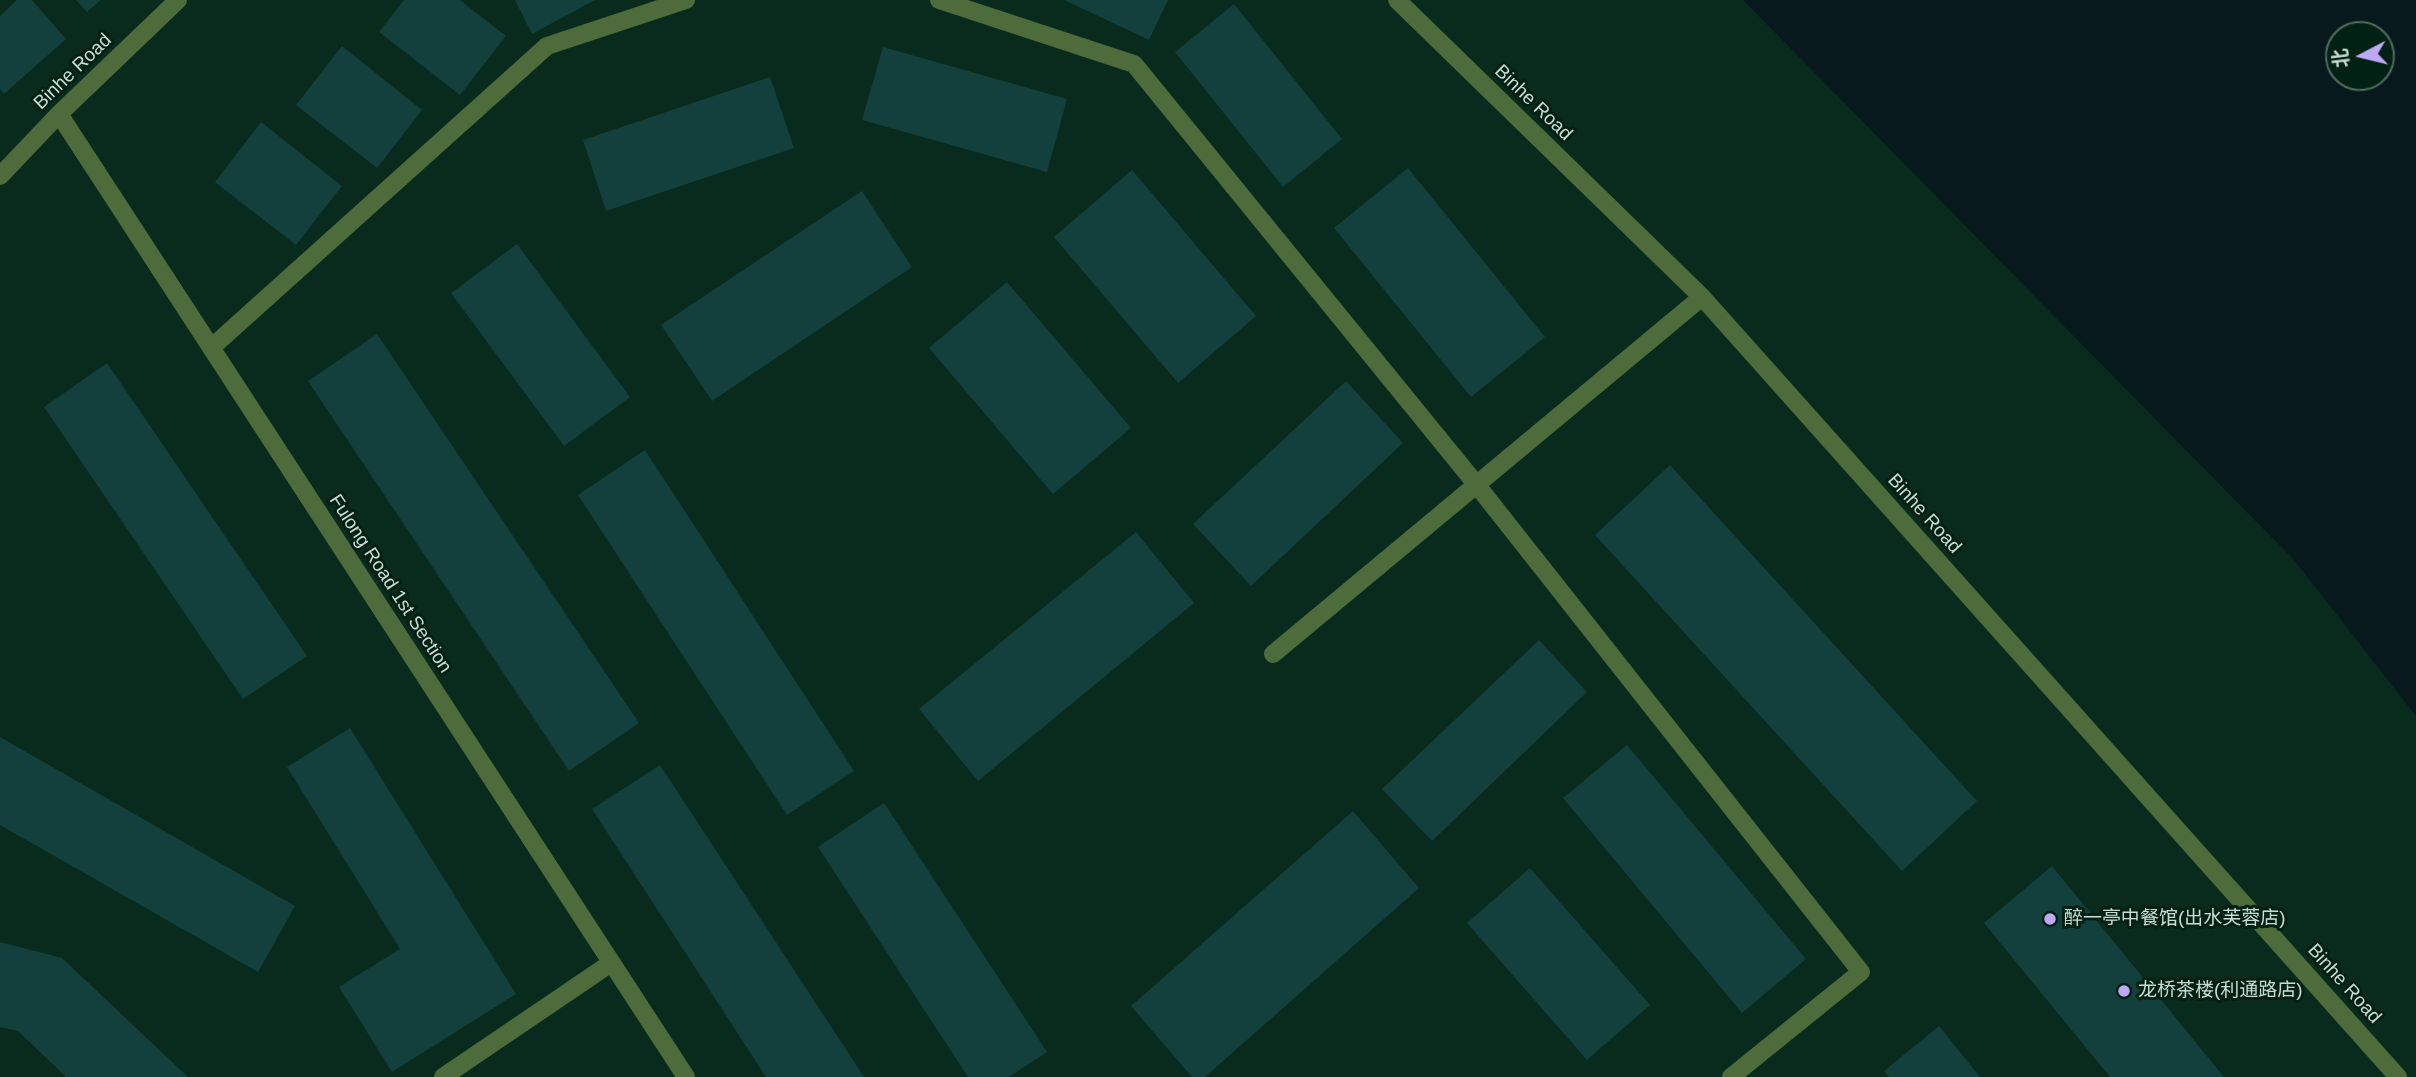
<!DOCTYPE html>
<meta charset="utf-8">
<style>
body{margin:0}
#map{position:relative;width:2416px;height:1077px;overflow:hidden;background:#092b1d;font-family:Arial,"Noto Sans SC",sans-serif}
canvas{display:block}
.north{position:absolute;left:2325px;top:21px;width:70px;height:70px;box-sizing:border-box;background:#012114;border:2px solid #516c60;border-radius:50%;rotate:263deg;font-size:19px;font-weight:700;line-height:28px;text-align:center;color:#cadcd2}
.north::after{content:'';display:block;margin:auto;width:24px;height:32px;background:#bfa9f4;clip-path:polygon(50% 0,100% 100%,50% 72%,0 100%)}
</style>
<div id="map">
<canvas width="2416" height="1077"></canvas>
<div class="north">北</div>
</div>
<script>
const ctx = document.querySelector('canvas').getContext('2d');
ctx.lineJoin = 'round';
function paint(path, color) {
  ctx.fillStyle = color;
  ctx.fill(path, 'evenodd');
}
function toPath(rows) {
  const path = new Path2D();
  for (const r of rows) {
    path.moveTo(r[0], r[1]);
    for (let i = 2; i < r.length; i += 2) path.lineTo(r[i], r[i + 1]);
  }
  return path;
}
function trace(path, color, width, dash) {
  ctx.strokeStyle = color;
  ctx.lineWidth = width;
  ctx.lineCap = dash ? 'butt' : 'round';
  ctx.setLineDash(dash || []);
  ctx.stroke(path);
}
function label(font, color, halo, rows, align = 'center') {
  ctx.font = font + ' Arial,"Noto Sans SC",sans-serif';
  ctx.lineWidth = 6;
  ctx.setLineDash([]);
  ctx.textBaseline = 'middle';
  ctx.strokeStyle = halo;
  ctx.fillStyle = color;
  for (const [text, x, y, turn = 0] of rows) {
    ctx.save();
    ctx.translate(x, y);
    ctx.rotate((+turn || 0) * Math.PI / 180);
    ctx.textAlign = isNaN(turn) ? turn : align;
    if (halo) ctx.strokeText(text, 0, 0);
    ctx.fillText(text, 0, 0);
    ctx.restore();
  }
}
paint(toPath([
 [1743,0,2416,0,2416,716,2294,560],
 [2339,35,2381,35,2381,77,2339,77]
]), '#08191d');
paint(toPath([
 [17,0,32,0,66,39,4,94,0,89,0,16],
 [76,0,101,0,87,12],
 [404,0,460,0,506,36,460,95,379,32],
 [515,0,595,0,532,34],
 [1064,0,1168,0,1149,40],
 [1234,4,1342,139,1283,187,1175,52],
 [342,46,422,110,377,168,296,105],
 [883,47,1067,99,1047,172,862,120],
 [770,77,794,148,606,211,583,140],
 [261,122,342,186,296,245,215,182],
 [1408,168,1545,337,1471,397,1334,228],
 [1132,170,1256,316,1178,383,1054,237],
 [862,191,912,267,712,401,661,325],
 [517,244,630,397,564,446,451,293],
 [1007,282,1131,428,1053,494,929,348],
 [377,334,639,723,569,771,308,381],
 [107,363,307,656,243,699,44,407],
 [1346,381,1403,443,1251,586,1193,524],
 [645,450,854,771,787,815,578,495],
 [1670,465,1977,801,1902,871,1595,535],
 [1136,532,1194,603,978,781,919,709],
 [1539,640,1587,692,1432,841,1382,789],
 [350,728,516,994,392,1072,339,987,400,949,287,767],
 [0,737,295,906,258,972,0,825],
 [1627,745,1806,959,1742,1013,1563,798],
 [660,765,864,1077,766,1077,592,809],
 [884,803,1047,1052,1009,1077,968,1077,818,847],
 [1353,811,1419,888,1205,1077,1192,1077,1131,1006],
 [2052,866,2224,1077,2110,1077,1984,923],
 [1530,868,1650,1005,1587,1060,1467,923],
 [0,942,62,958,188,1077,66,1077,18,1031,0,1027],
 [1939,1026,1980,1077,1889,1077,1884,1071]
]), '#133f3c');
trace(toPath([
 [939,0,1134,64,1476,484,1861,972,1731,1077],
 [1397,0,1702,297,2398,1077],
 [59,114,686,1077],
 [0,176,59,114,178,0],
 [211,348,547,46,686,0],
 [1273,654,1702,297],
 [443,1077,611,963]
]), '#4d6b3b', 18);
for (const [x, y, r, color] of [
 [2050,919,7,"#bfa9f4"],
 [2124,991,7,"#bfa9f4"]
]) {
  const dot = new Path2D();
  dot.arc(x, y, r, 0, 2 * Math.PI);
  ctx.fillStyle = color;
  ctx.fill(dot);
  trace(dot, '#012114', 2.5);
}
label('19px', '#cadcd2', '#012114', [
 ["Binhe Road",73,72,-44],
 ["Binhe Road",1533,103,44],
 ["Binhe Road",1924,514,48],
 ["Fulong Road 1st Section",390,584,57],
 ["Binhe Road",2344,984,48]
]);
label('19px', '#cadcd2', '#012114', [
 ["醉一亭中餐馆(出水芙蓉店)",2064,919],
 ["龙桥茶楼(利通路店)",2138,991]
], 'left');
</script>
